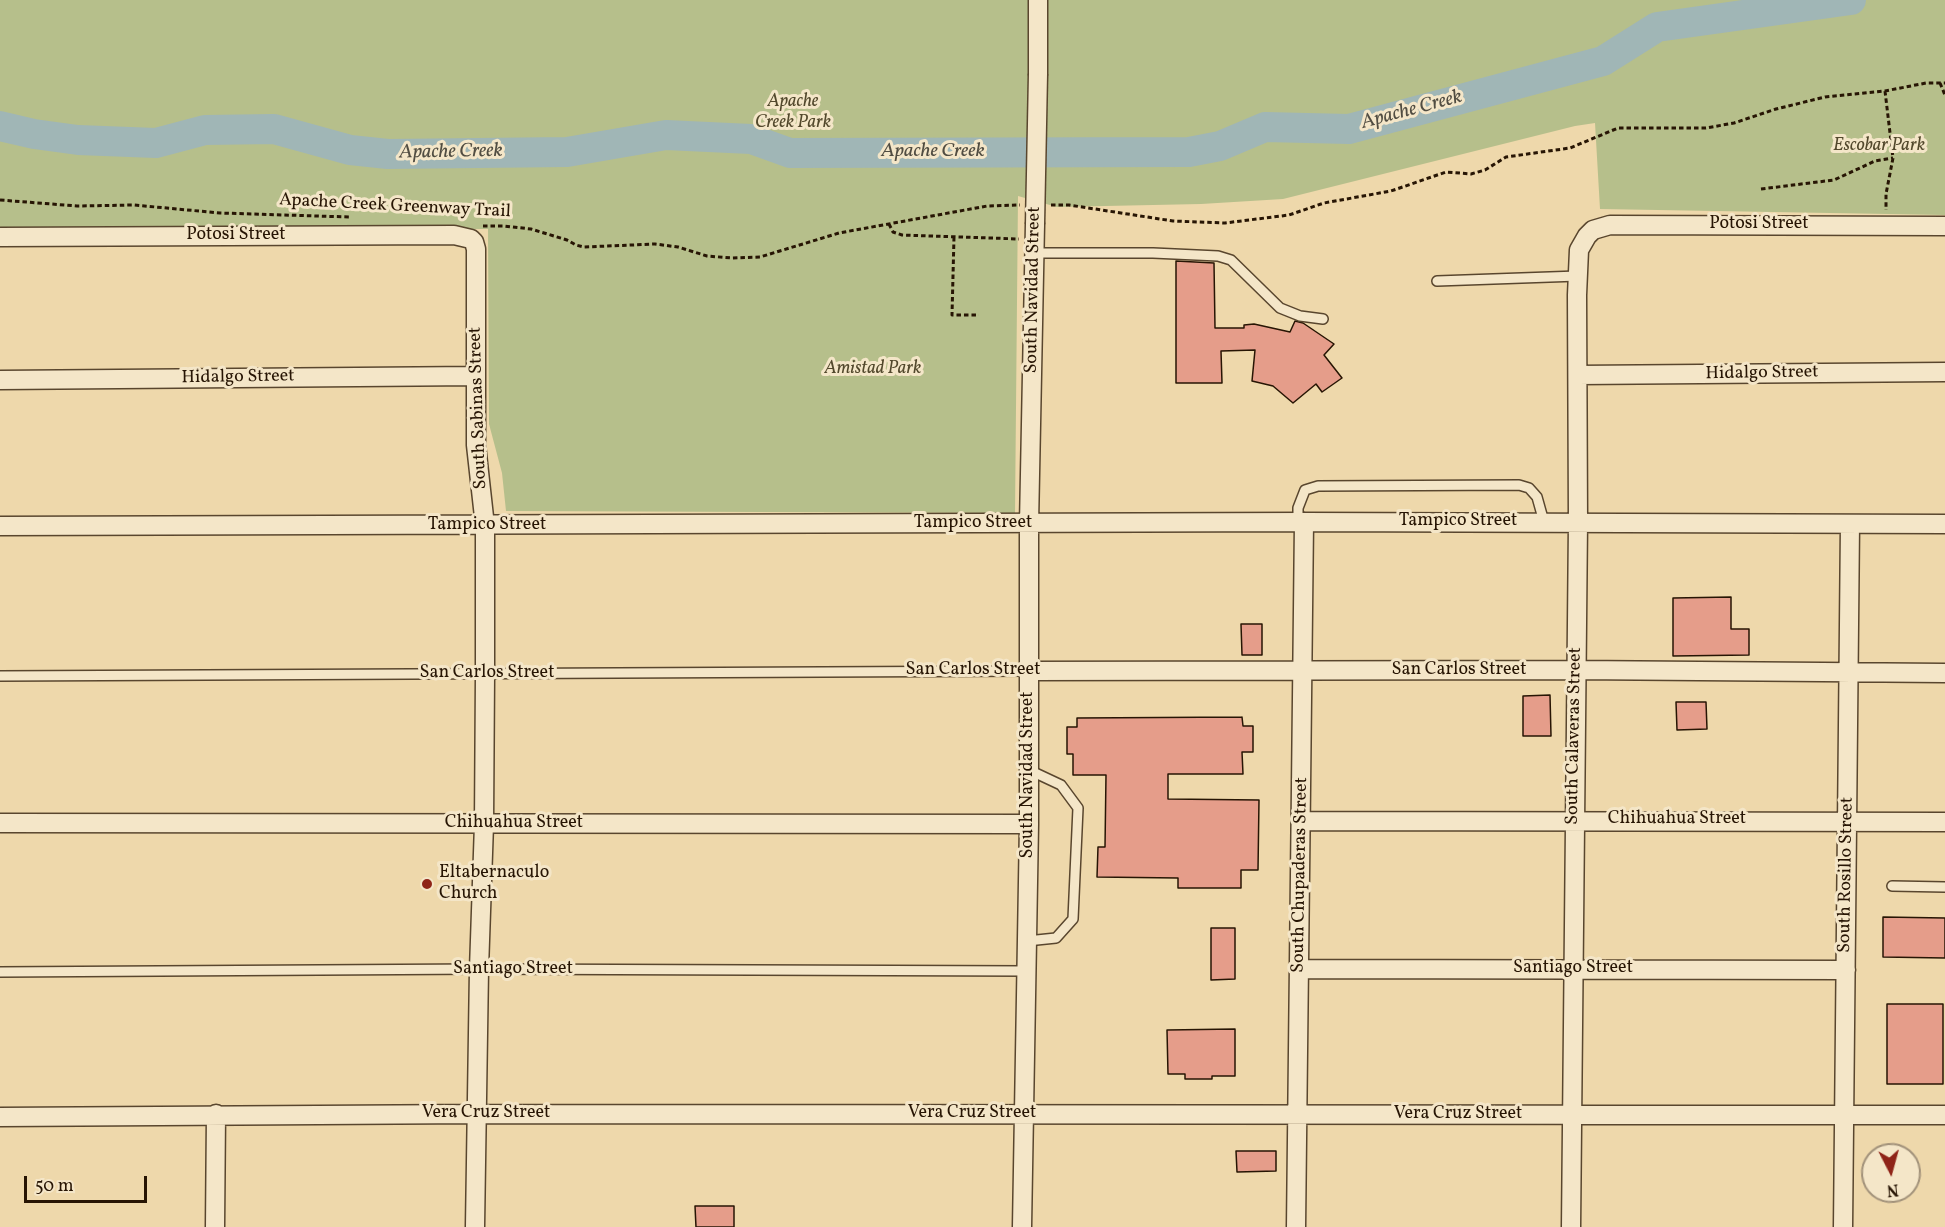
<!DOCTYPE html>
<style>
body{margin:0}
#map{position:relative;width:1945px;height:1227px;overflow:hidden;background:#eed8ab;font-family:Vollkorn,serif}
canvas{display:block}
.north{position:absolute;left:1861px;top:1143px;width:60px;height:60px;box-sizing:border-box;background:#f4e6c8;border:2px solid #a2927a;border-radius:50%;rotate:174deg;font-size:16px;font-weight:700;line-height:24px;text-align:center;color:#271504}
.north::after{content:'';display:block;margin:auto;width:21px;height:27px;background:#8f2418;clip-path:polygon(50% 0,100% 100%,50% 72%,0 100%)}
.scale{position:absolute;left:24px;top:1176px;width:123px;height:27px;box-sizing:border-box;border:3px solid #271504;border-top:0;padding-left:8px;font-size:18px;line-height:21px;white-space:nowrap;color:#271504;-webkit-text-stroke:4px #f4e6c8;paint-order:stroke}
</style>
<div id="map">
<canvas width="1945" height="1227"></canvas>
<div class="north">N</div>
<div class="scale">50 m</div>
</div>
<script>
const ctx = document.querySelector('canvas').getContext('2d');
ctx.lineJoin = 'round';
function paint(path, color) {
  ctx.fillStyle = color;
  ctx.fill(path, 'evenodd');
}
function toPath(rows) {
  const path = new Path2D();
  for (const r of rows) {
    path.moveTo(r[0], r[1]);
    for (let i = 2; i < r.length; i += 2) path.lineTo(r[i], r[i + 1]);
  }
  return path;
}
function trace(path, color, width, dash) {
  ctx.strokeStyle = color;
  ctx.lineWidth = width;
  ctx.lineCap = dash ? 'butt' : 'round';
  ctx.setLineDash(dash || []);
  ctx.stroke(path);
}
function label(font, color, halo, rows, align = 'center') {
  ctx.font = font + ' Vollkorn,serif';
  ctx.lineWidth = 6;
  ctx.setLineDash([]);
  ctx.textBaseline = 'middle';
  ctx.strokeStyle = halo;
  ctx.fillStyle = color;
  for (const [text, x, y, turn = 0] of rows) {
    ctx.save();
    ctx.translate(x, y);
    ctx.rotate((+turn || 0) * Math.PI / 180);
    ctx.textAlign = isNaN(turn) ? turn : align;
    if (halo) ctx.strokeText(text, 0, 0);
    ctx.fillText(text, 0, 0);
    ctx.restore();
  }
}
paint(toPath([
 [0,0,1945,0,1945,215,1600,209,1595,123,1575,126,1283,199,1201,204,1057,207,1018,196,1015,513,506,511,502,473,489,424,488,229,0,228]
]), '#b6bf8b');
trace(toPath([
 [0,126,34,134,78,140,156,143,205,130,274,129,350,150,388,154,567,152,666,135,751,139,790,153,1189,152,1220,146,1265,127,1349,129,1603,61,1657,27,1851,0]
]), '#a0b6b6', 30);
const building = toPath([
 [1176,261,1214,263,1215,328,1244,328,1244,325,1254,324,1290,332,1295,321,1303,323,1334,344,1324,355,1342,378,1322,392,1316,384,1293,403,1273,386,1252,381,1255,350,1221,351,1222,383,1176,383,1176,261],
 [1731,597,1731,629,1749,629,1749,655,1673,656,1673,598,1731,597],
 [1241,624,1262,624,1262,655,1242,655,1241,624],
 [1550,695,1551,736,1523,736,1523,696,1550,695],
 [1676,702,1706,702,1707,729,1677,730,1676,702],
 [1242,717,1243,726,1253,726,1253,752,1242,752,1243,774,1168,774,1168,799,1259,800,1258,870,1241,870,1241,888,1178,888,1178,878,1097,877,1098,847,1105,847,1106,775,1073,775,1073,754,1067,754,1067,727,1077,727,1077,718,1242,717],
 [1883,917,1945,918,1945,958,1883,957,1883,917],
 [1211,928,1235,928,1235,979,1211,980,1211,928],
 [1887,1004,1943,1004,1943,1084,1887,1084,1887,1004],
 [1235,1029,1235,1076,1212,1076,1212,1079,1185,1079,1185,1074,1168,1074,1167,1030,1235,1029],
 [1236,1151,1276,1151,1276,1171,1237,1172,1236,1151],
 [695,1206,734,1206,734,1227,696,1227,695,1206]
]);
paint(building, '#e59d8a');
trace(building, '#271504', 1.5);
const lane = toPath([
 [1035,253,1153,253,1218,256,1231,260,1280,308,1300,316,1323,319],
 [1437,281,1578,276],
 [1298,522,1298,508,1305,490,1318,486,1519,485,1529,488,1537,497,1544,522],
 [0,676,1029,671],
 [1892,886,1945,887],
 [1027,941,1056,938,1073,919,1078,808,1061,785,1029,770],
 [0,972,479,969,1027,971]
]);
const street = toPath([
 [1038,74,1038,0],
 [0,237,454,235,471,239,474,242,476,249,476,445,485,526,485,674,484,824,479,969,475,1227],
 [1578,375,1945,372],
 [0,380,476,376],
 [0,526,1304,522,1945,524],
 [1029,671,1576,670,1945,673],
 [1301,821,1945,822],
 [0,823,1029,824],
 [1300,969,1846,970],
 [0,1117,477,1114,1945,1115],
 [215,1227,216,1114],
 [1022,1227,1029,824,1029,524,1035,224],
 [1296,1227,1304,522],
 [1571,1227,1578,522,1577,295,1579,250,1587,236,1593,230,1610,225,1945,226],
 [1843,1227,1850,524]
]);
trace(lane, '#59462e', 12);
trace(street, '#59462e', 21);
trace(toPath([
 [1940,83,1945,95],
 [1885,91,1893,158,1886,194,1886,210],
 [1761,189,1834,180,1875,161,1893,158],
 [0,200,77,206,134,205,220,213,349,217],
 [1051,205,1069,205,1173,221,1225,223,1289,215,1324,203,1391,191,1446,172,1471,174,1485,170,1506,157,1570,148,1618,128,1706,128,1734,123,1776,109,1825,97,1885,91,1926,83,1945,83],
 [889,224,893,232,902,235,1019,239],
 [483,226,504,226,531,229,567,240,576,245,584,247,655,244,678,247,707,256,732,258,760,257,839,233,987,206,1020,205],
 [954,237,952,315,979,315]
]), '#271504', 3, [4.5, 3]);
trace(lane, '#f4e6c8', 9);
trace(street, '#f4e6c8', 18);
const streetBridge = toPath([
 [1035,224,1038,74]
]);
trace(streetBridge, '#59462e', 21, []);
trace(streetBridge, '#f4e6c8', 18);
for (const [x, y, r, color] of [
 [427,884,6,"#8f2418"]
]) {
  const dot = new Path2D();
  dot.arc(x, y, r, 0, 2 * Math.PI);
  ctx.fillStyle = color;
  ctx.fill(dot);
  trace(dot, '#f4e6c8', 2);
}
label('italic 18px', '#52482c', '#f4e6c8', [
 ["Apache",793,103],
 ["Creek Park",793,124],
 ["Escobar Park",1879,147],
 ["Amistad Park",873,370]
]);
label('18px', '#271504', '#f4e6c8', [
 ["Apache Creek Greenway Trail",395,207,3],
 ["Potosi Street",1759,225],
 ["Potosi Street",236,236],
 ["South Navidad Street",1034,290,-89],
 ["Hidalgo Street",1762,374,-1],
 ["Hidalgo Street",238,378,-1],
 ["South Sabinas Street",479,408,-92],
 ["Tampico Street",1458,522],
 ["Tampico Street",973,524],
 ["Tampico Street",487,526],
 ["San Carlos Street",973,671],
 ["San Carlos Street",1459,671],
 ["San Carlos Street",487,674],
 ["South Calaveras Street",1575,736,-89],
 ["South Navidad Street",1029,775,-90],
 ["Chihuahua Street",1677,820],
 ["Chihuahua Street",514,824],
 ["South Chupaderas Street",1301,875,-89],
 ["South Rosillo Street",1847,875,-89],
 ["Santiago Street",1573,969],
 ["Santiago Street",513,970],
 ["Vera Cruz Street",486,1114],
 ["Vera Cruz Street",972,1114],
 ["Vera Cruz Street",1458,1115]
]);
label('18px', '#271504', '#f4e6c8', [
 ["Eltabernaculo",439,874],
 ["Church",439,895]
], 'left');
label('italic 20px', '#514d42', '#f4e6c8', [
 ["Apache Creek",1412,111,-15],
 ["Apache Creek",933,152],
 ["Apache Creek",451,153,-1]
]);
</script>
